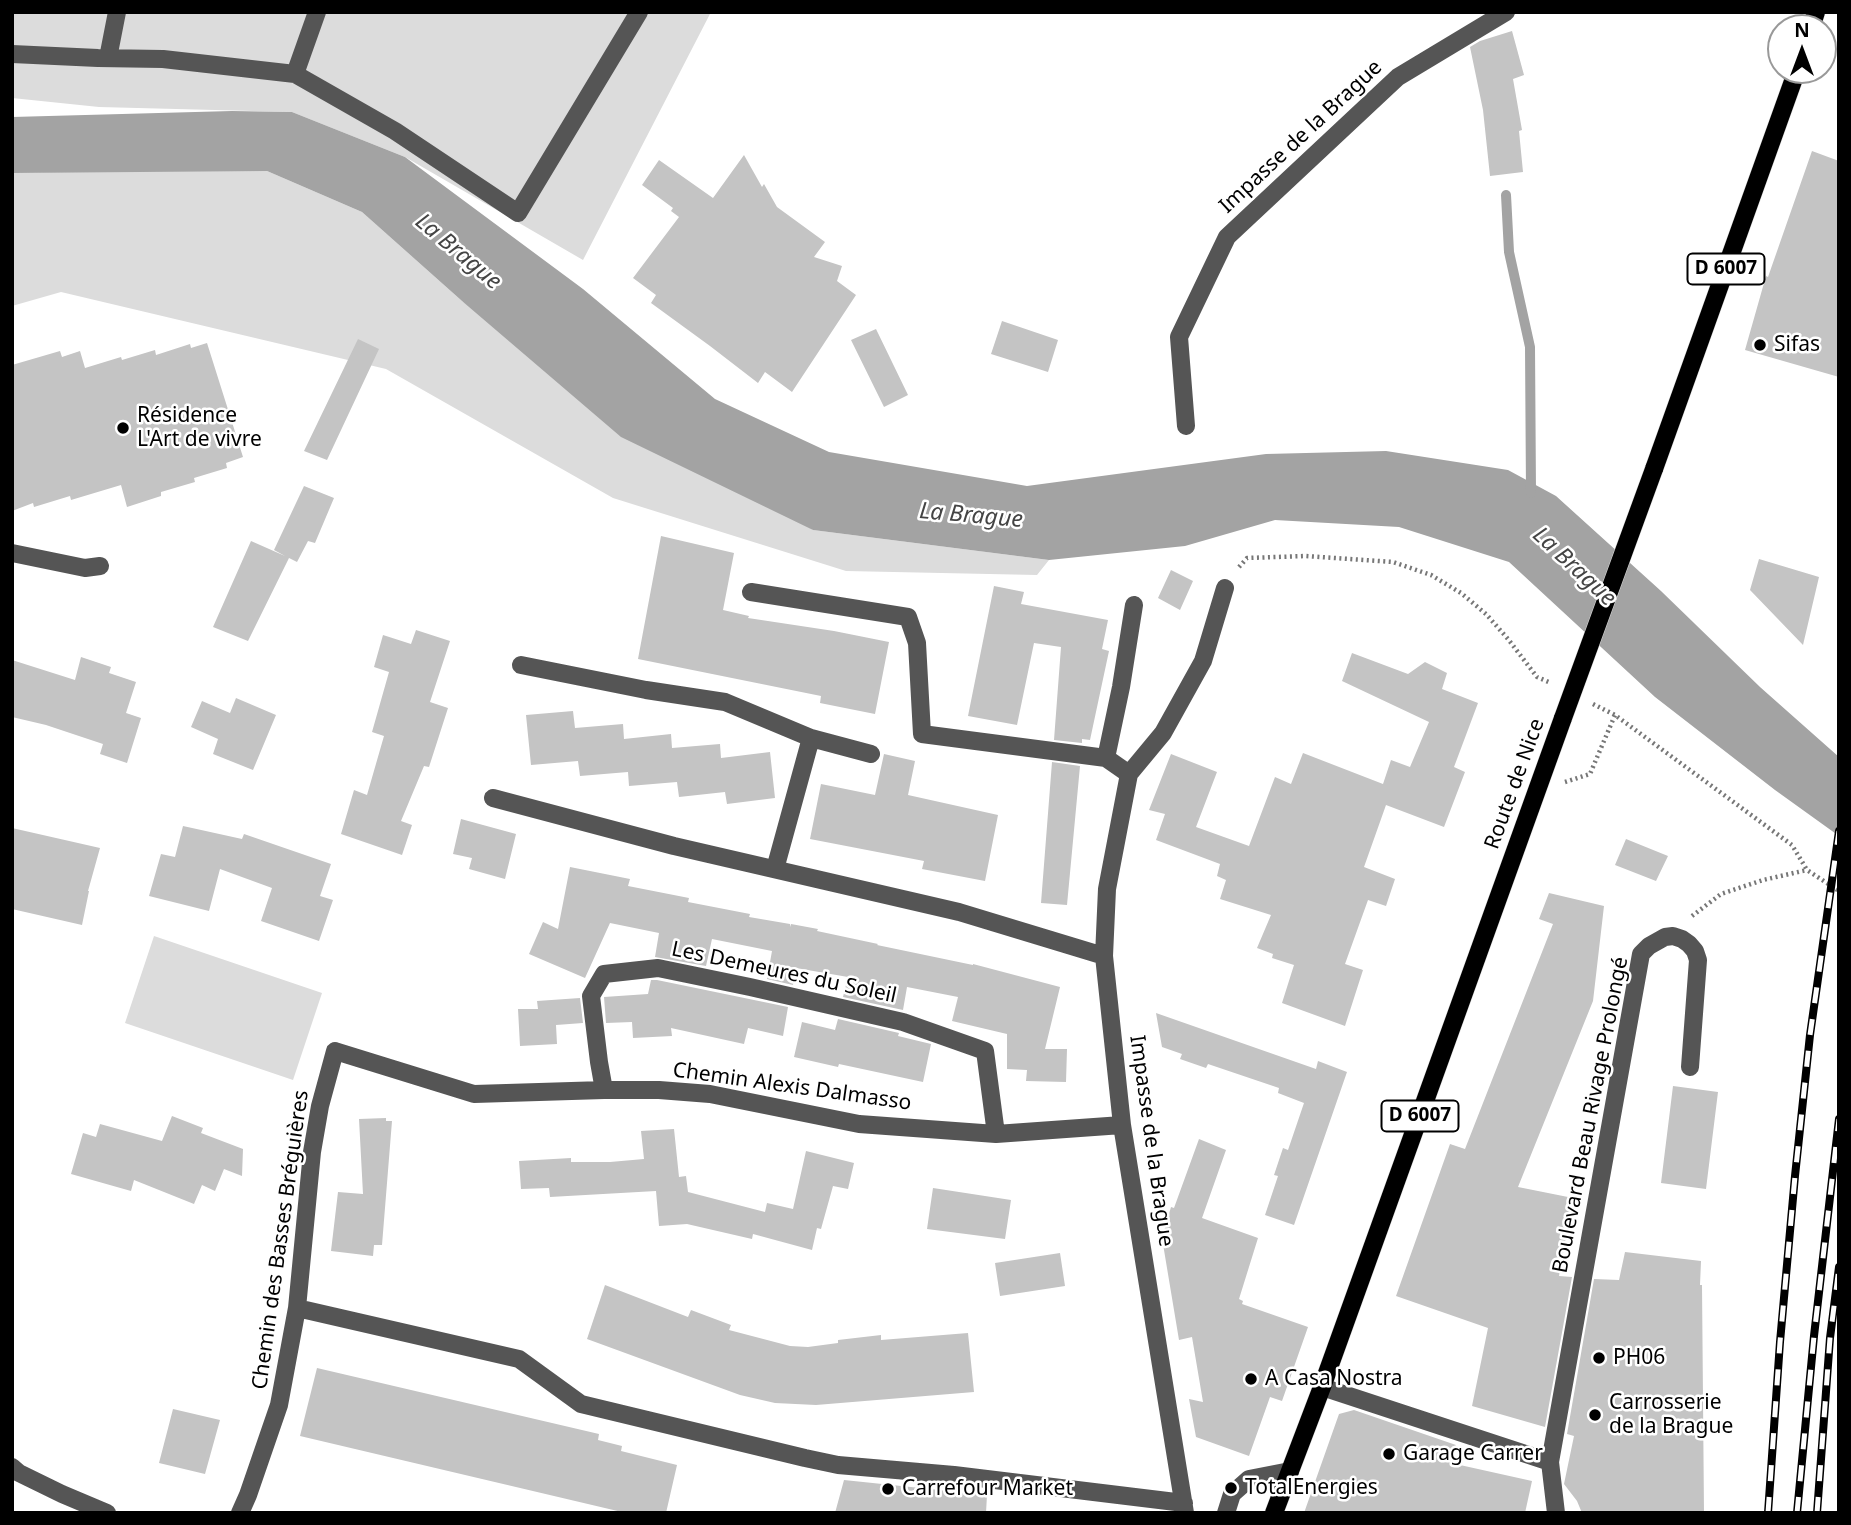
<!DOCTYPE html>
<meta charset="utf-8">
<style>
body{margin:0}
#map{position:relative;width:1851px;height:1525px;overflow:hidden;background:#fff;font-family:"Noto Sans",sans-serif}
canvas{display:block}
.frame{position:absolute;inset:0;border:14px solid #000;pointer-events:none}
.north{position:absolute;left:1767px;top:14px;width:70px;height:70px;box-sizing:border-box;background:#fff;border:2px solid #999;border-radius:50%;rotate:0deg;font-size:19px;font-weight:700;line-height:28px;text-align:center;color:#000}
.north::after{content:'';display:block;margin:auto;width:24px;height:32px;background:#000;clip-path:polygon(50% 0,100% 100%,50% 72%,0 100%)}
</style>
<div id="map">
<canvas width="1851" height="1525"></canvas>
<div class="frame"></div>
<div class="north">N</div>
</div>
<script>
const ctx = document.querySelector('canvas').getContext('2d');
ctx.lineJoin = 'round';
function paint(path, color) {
  ctx.fillStyle = color;
  ctx.fill(path, 'evenodd');
}
function toPath(rows) {
  const path = new Path2D();
  for (const r of rows) {
    path.moveTo(r[0], r[1]);
    for (let i = 2; i < r.length; i += 2) path.lineTo(r[i], r[i + 1]);
  }
  return path;
}
function trace(path, color, width, dash) {
  ctx.strokeStyle = color;
  ctx.lineWidth = width;
  ctx.lineCap = dash ? 'butt' : 'round';
  ctx.setLineDash(dash || []);
  ctx.stroke(path);
}
function label(font, color, halo, rows, align = 'center') {
  ctx.font = font + ' "Noto Sans",sans-serif';
  ctx.lineWidth = 5;
  ctx.setLineDash([]);
  ctx.textBaseline = 'middle';
  ctx.strokeStyle = halo;
  ctx.fillStyle = color;
  for (const [text, x, y, turn = 0] of rows) {
    ctx.save();
    ctx.translate(x, y);
    ctx.rotate((+turn || 0) * Math.PI / 180);
    ctx.textAlign = isNaN(turn) ? turn : align;
    if (halo) ctx.strokeText(text, 0, 0);
    ctx.fillText(text, 0, 0);
    ctx.restore();
  }
}
paint(toPath([
 [12,12,711,12,583,260,405,157,292,112,99,107,12,98],
 [96,171,267,171,362,212,462,301,813,530,1049,560,1037,575,846,571,613,498,386,369,61,292,12,306,12,173],
 [154,936,322,993,293,1080,125,1023]
]), '#dcdcdc');
paint(toPath([
 [232,111,292,112,405,157,583,289,715,399,829,452,1027,486,1266,454,1386,451,1508,470,1556,496,1661,591,1760,687,1839,757,1839,836,1775,790,1655,697,1509,562,1399,527,1275,520,1185,546,1049,560,813,530,621,437,462,301,362,212,267,171,12,173,12,117]
]), '#a3a3a3');
trace(toPath([
 [1506,195,1509,252,1530,347,1531,493]
]), '#a3a3a3', 10);
paint(toPath([
 [1512,31,1524,75,1513,79,1522,130,1519,131,1523,172,1490,176,1483,110,1470,47,1480,41],
 [1812,151,1839,161,1839,377,1745,350,1766,276,1768,277],
 [744,155,762,187,764,184,777,207,825,242,814,257,842,266,837,281,856,295,792,392,765,372,758,383,710,346,651,303,656,295,633,278,679,217,671,211,673,208,642,185,659,160,713,198],
 [1002,321,1058,340,1048,372,991,354],
 [876,329,908,395,884,407,851,340],
 [358,339,379,349,327,460,304,451],
 [207,343,243,457,226,463,227,468,194,478,195,482,161,492,161,496,127,507,121,485,71,500,70,496,34,507,33,503,12,511,12,365,60,351,62,357,80,351,85,368,121,357,122,360,155,350,156,355,190,344,191,348],
 [304,486,334,498,315,543,308,541,297,562,289,558,248,641,213,627,251,541,285,556,274,550],
 [661,536,734,553,723,610,749,616,748,618,834,631,889,642,875,714,820,703,821,696,638,659],
 [1759,559,1819,577,1803,645,1750,590],
 [1171,570,1193,581,1180,610,1158,598],
 [994,586,1024,592,1021,604,1108,620,1102,649,1109,651,1090,740,1082,739,1082,743,1054,740,1061,647,1034,643,1017,725,968,716],
 [416,630,450,641,430,702,448,708,429,767,424,766,401,821,412,825,402,855,341,834,354,790,367,795,384,736,372,732,389,672,374,667,383,635,411,644],
 [1352,653,1408,674,1425,662,1447,673,1442,689,1478,703,1454,767,1465,772,1444,827,1386,805,1364,867,1395,879,1386,906,1368,900,1345,964,1363,970,1345,1026,1282,1003,1294,965,1272,958,1273,954,1257,948,1271,915,1220,899,1226,880,1217,876,1220,864,1156,840,1165,814,1149,810,1171,754,1217,772,1196,827,1249,846,1275,777,1291,784,1303,753,1383,784,1391,760,1410,767,1429,722,1342,681],
 [81,657,111,667,109,673,136,682,126,713,141,718,127,763,100,754,103,744,46,725,12,717,12,660,75,680],
 [236,698,276,715,253,770,213,754,218,739,191,727,202,701,230,713],
 [573,711,575,728,623,724,624,739,671,734,672,748,720,744,721,758,770,752,775,798,727,804,725,792,679,797,677,782,629,786,628,772,580,776,578,761,531,765,526,715],
 [884,754,915,761,908,795,998,815,985,881,922,869,924,861,810,839,821,784,875,795],
 [1052,762,1080,766,1067,905,1041,903],
 [461,819,516,834,505,879,469,869,472,858,453,854],
 [183,826,242,839,244,834,331,864,320,896,333,900,319,941,261,921,272,888,220,869,209,911,149,896,161,854,175,857],
 [12,828,100,848,88,891,89,891,82,925,12,909],
 [1626,839,1668,856,1656,881,1615,865],
 [570,867,630,879,628,886,689,898,688,902,750,914,749,917,790,924,791,927,791,924,818,929,817,931,878,944,877,945,973,965,973,964,1060,987,1045,1049,1067,1049,1066,1082,1026,1081,1027,1070,1007,1069,1007,1034,952,1021,958,997,907,987,903,1010,843,997,848,977,796,968,793,985,767,979,772,951,712,939,706,966,655,957,659,933,610,923,585,978,529,954,543,922,558,929],
 [1549,893,1604,906,1593,1001,1518,1187,1573,1198,1559,1276,1572,1277,1545,1427,1472,1406,1488,1328,1396,1296,1450,1144,1465,1149,1553,924,1539,919],
 [651,980,657,980,788,1007,783,1036,748,1028,744,1044,671,1028,672,1036,633,1038,632,1022,606,1023,604,997,648,994],
 [580,998,583,1023,556,1025,557,1044,520,1046,518,1009,538,1009,537,1001],
 [1156,1013,1316,1069,1318,1061,1347,1072,1294,1225,1265,1215,1278,1176,1274,1175,1283,1148,1288,1150,1304,1103,1278,1093,1279,1088,1208,1064,1206,1068,1180,1059,1182,1054,1162,1047],
 [838,1019,899,1033,898,1036,931,1044,923,1082,839,1064,838,1067,794,1057,802,1022,835,1030],
 [1673,1086,1718,1092,1706,1189,1661,1183],
 [172,1116,203,1128,201,1133,243,1149,242,1176,224,1169,215,1191,202,1185,194,1204,134,1180,131,1191,71,1174,83,1133,96,1137,100,1124,162,1141],
 [386,1118,386,1121,392,1121,382,1245,374,1245,373,1256,331,1251,338,1192,363,1194,359,1119],
 [674,1129,679,1177,686,1176,688,1192,765,1212,767,1203,793,1209,806,1151,854,1163,848,1189,833,1186,821,1229,817,1228,812,1250,753,1234,752,1239,687,1224,659,1226,656,1191,550,1197,549,1188,521,1189,519,1161,571,1158,571,1162,610,1162,644,1159,641,1131],
 [1199,1139,1226,1150,1202,1218,1258,1238,1239,1299,1243,1301,1242,1304,1308,1327,1282,1401,1270,1397,1249,1456,1196,1437,1189,1399,1203,1402,1192,1337,1179,1340,1162,1238,1171,1207,1174,1208],
 [933,1188,1011,1200,1005,1239,927,1229],
 [1625,1252,1701,1261,1700,1285,1702,1285,1704,1513,1582,1513,1577,1501,1564,1484,1574,1436,1567,1434,1594,1279,1619,1280],
 [1060,1253,1065,1286,1000,1296,995,1263],
 [605,1285,688,1317,691,1310,731,1325,729,1330,790,1346,808,1347,838,1343,838,1340,881,1335,881,1340,968,1333,974,1392,816,1405,775,1403,740,1395,587,1339],
 [317,1368,599,1434,598,1440,622,1446,621,1451,677,1465,666,1513,626,1513,300,1436],
 [173,1409,220,1420,205,1474,159,1463],
 [1354,1410,1456,1445,1451,1463,1532,1481,1525,1513,1304,1513,1339,1414],
 [844,1480,987,1495,986,1513,835,1513]
]), '#c4c4c4');
const major = toPath([
 [1811,28,1816,12],
 [1654,469,1797,70],
 [1274,1513,1322,1387,1563,718]
]);
trace(major, '#dbdbdb', 19);
trace(toPath([
 [1239,567,1247,558,1305,556,1393,562,1431,575,1461,593,1486,614,1508,639,1537,677,1551,683],
 [1593,704,1615,715,1792,845,1807,870,1839,891],
 [1565,782,1590,774,1615,715],
 [1692,916,1721,894,1763,880,1807,870]
]), '#777', 4.5, [2, 3.5]);
trace(toPath([
 [12,54,98,58,163,59,295,74,395,131,518,213,639,12],
 [108,58,117,12],
 [295,74,317,12],
 [1186,426,1179,337,1227,237,1398,77,1506,12],
 [12,553,85,568,100,566],
 [751,592,908,617,917,643,922,734,1106,758],
 [521,665,646,690,725,702,811,738,871,754],
 [1129,774,1106,758,1121,687,1134,605],
 [493,798,674,846,959,912,1104,956],
 [775,869,811,738],
 [604,1090,599,1062,591,996,604,974,658,968,750,987,903,1022,985,1051,996,1134],
 [297,1308,519,1359,581,1404,805,1458,838,1465,954,1475,1184,1503],
 [1322,1387,1550,1462],
 [12,1467,19,1473,62,1494,107,1513],
 [240,1513,248,1495,279,1405,297,1308,312,1152,320,1106,335,1051,474,1094,604,1090,659,1090,710,1094,859,1124,996,1134,1122,1125],
 [1185,1513,1122,1125,1104,956,1107,889,1129,774,1163,733,1203,661,1225,588],
 [1226,1513,1232,1494,1249,1479,1290,1471],
 [1556,1513,1550,1462,1641,954,1649,946,1665,937,1673,936,1682,939,1689,944,1695,951,1698,960,1690,1067]
]), '#555', 18);
trace(major, '#000', 18);
const rail = toPath([
 [1768,1513,1780,1342,1795,1176,1810,1035,1839,831],
 [1797,1513,1814,1336,1839,1119],
 [1817,1513,1830,1338,1839,1267]
]);
trace(rail, '#000', 8);
trace(rail, '#fff', 5, [16]);
const majorBridge = toPath([
 [1563,718,1654,469]
]);
trace(majorBridge, '#dbdbdb', 19, []);
trace(majorBridge, '#000', 18);
for (const [x, y, r, color] of [
 [1760,345,7,"#000"],
 [123,428,7,"#000"],
 [1599,1358,7,"#000"],
 [1251,1379,7,"#000"],
 [1595,1415,7,"#000"],
 [1389,1454,7,"#000"],
 [1231,1488,7,"#000"],
 [888,1489,7,"#000"]
]) {
  const dot = new Path2D();
  dot.arc(x, y, r, 0, 2 * Math.PI);
  ctx.fillStyle = color;
  ctx.fill(dot);
  trace(dot, '#fff', 2.5);
}
for (const [x, y, w] of [
 [1726,269,77],
 [1420,1116,77]
]) {
  const box = new Path2D();
  box.roundRect(x - w / 2, y - 15.5, w, 31, 5);
  ctx.fillStyle = '#fff';
  ctx.fill(box);
  trace(box, '#000', 2);
}
label('bold 19px', '#000', null, [
 ["D 6007",1726,269],
 ["D 6007",1420,1116]
]);
label('21px', '#000', '#fff', [
 ["Impasse de la Brague",1301,137,-43],
 ["Route de Nice",1515,784,-70],
 ["Les Demeures du Soleil",784,973,12],
 ["Chemin Alexis Dalmasso",792,1087,8],
 ["Boulevard Beau Rivage Prolongé",1591,1115,-79],
 ["Impasse de la Brague",1151,1141,82],
 ["Chemin des Basses Bréguières",281,1240,-82]
]);
label('21px', '#000', '#fff', [
 ["Sifas",1774,345],
 ["Résidence",137,416],
 ["L'Art de vivre",137,440],
 ["PH06",1613,1358],
 ["A Casa Nostra",1265,1379],
 ["Carrosserie",1609,1403],
 ["de la Brague",1609,1427],
 ["Garage Carrer",1403,1454],
 ["TotalEnergies",1245,1488],
 ["Carrefour Market",902,1489]
], 'left');
label('italic 23px', '#444', '#fff', [
 ["La Brague",458,252,40],
 ["La Brague",971,516,5],
 ["La Brague",1574,567,43]
]);
</script>
